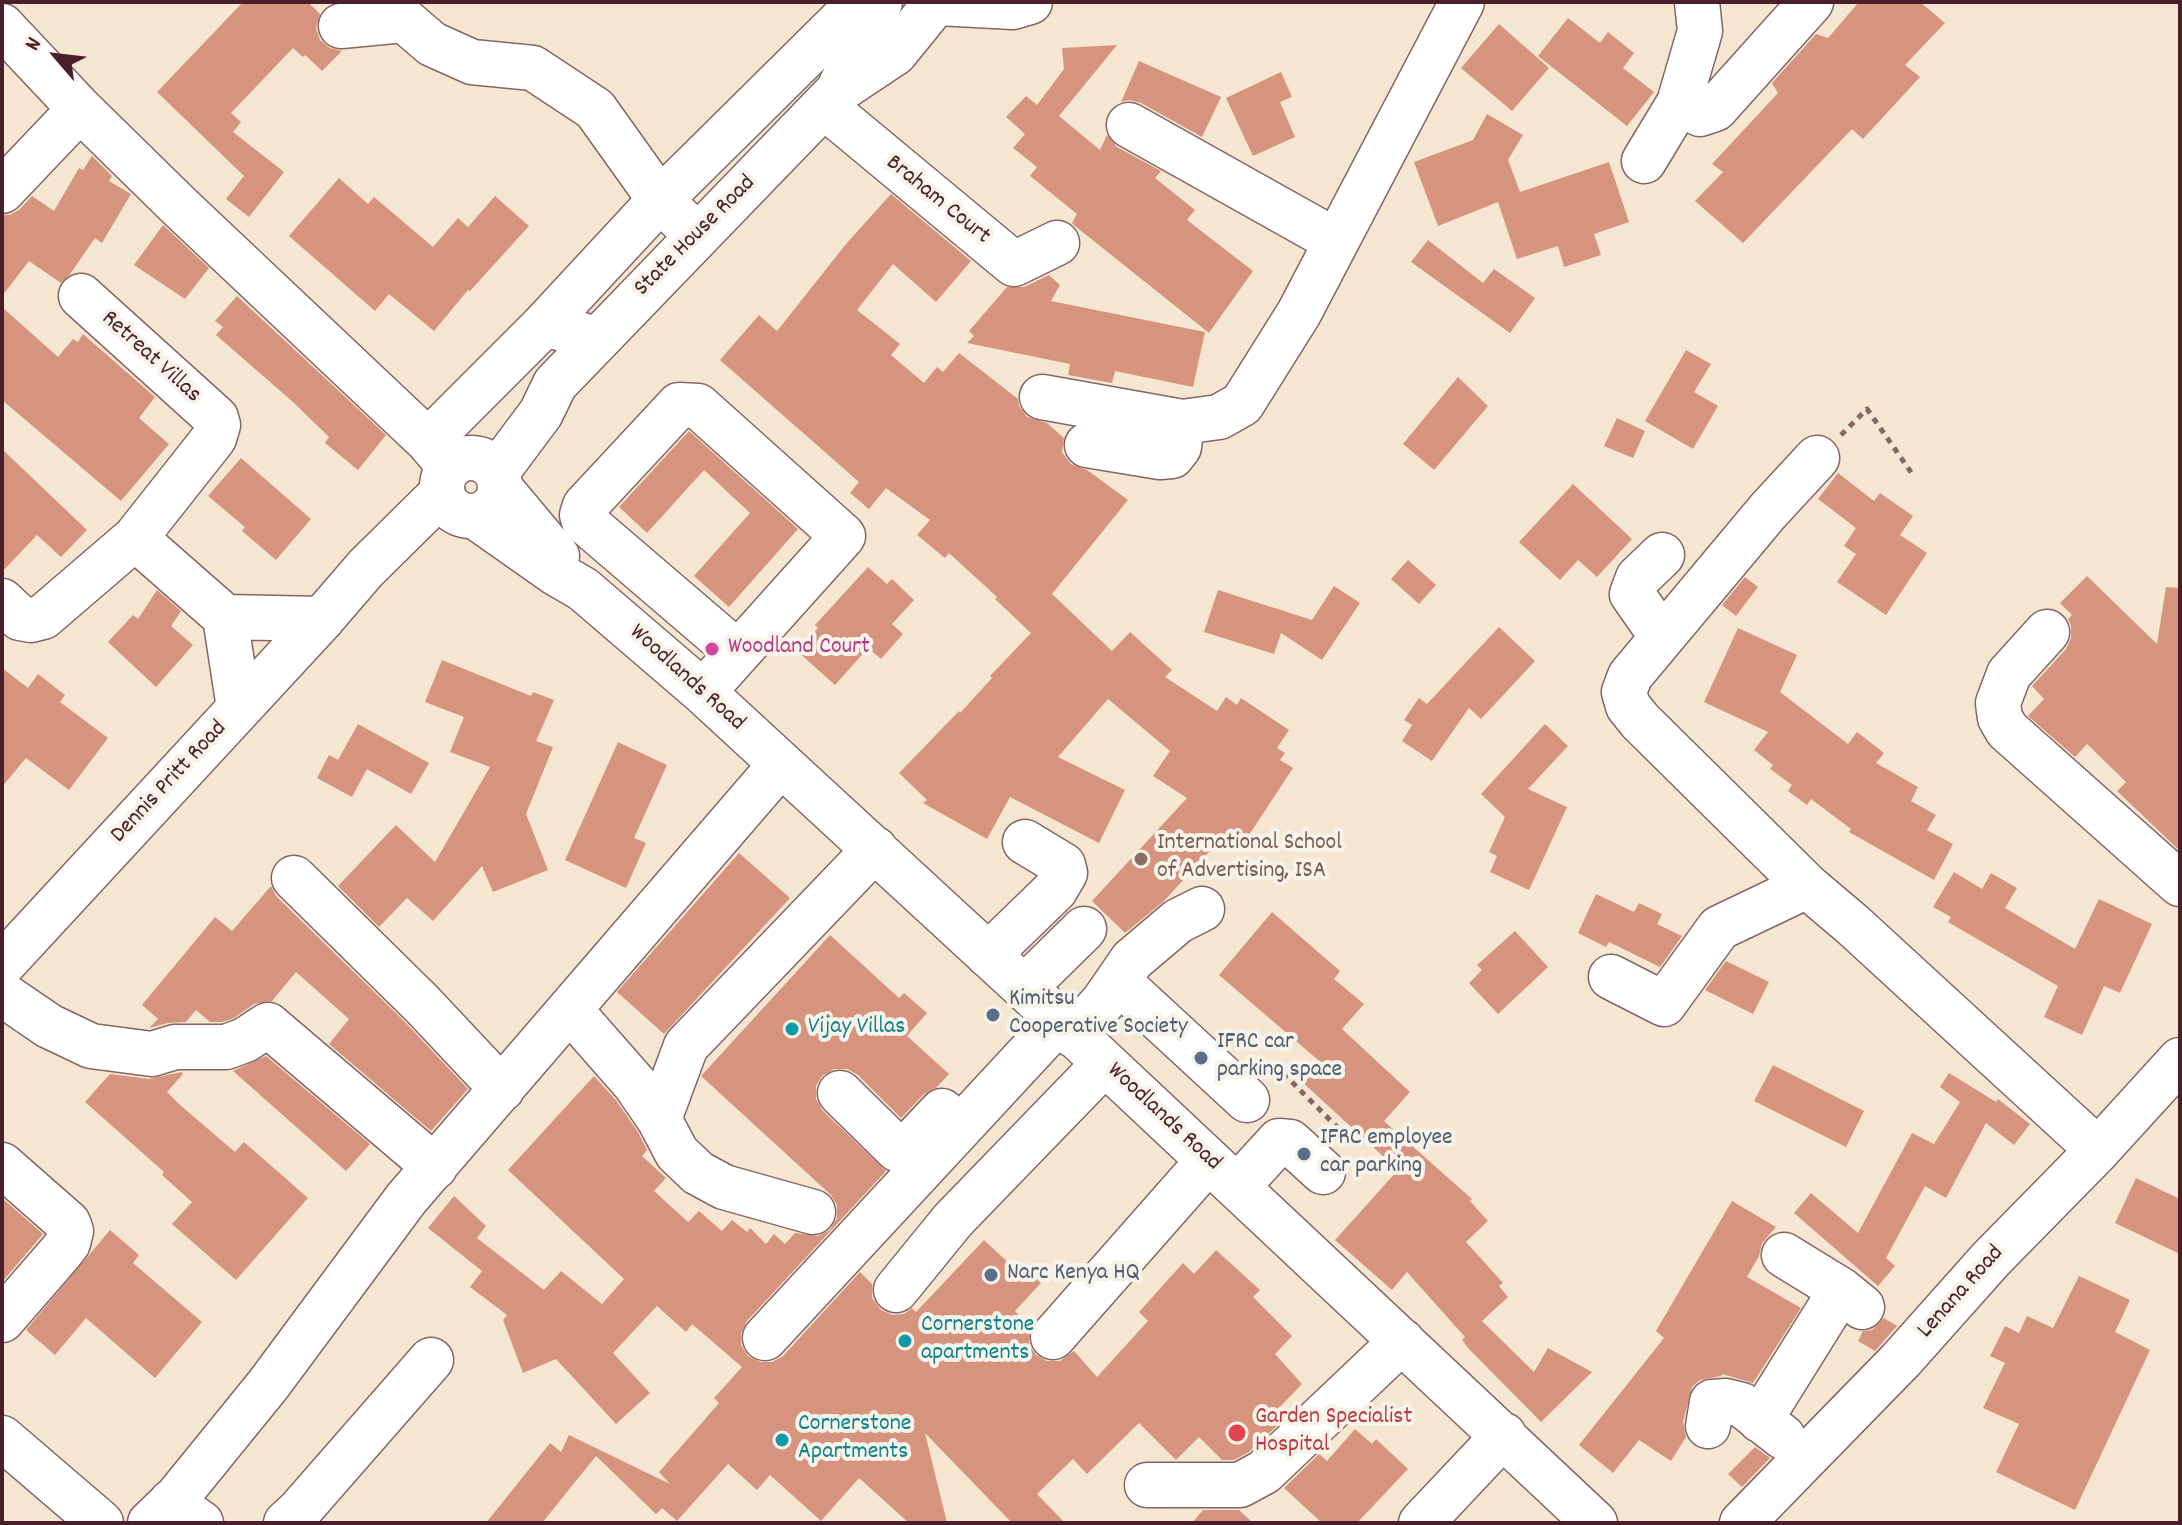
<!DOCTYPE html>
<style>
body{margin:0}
#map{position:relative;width:2182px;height:1525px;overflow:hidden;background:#f4e6d0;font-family:Dekko,sans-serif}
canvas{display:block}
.frame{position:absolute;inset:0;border:4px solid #4a1f2b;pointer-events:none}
.north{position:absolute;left:16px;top:16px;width:80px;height:80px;-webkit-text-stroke:6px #f7f3e8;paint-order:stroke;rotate:298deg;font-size:22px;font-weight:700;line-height:32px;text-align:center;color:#4a1f2b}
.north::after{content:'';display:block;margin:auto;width:28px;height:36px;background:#4a1f2b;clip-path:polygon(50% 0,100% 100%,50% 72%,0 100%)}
</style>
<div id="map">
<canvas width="2182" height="1525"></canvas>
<div class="frame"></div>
<div class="north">N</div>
</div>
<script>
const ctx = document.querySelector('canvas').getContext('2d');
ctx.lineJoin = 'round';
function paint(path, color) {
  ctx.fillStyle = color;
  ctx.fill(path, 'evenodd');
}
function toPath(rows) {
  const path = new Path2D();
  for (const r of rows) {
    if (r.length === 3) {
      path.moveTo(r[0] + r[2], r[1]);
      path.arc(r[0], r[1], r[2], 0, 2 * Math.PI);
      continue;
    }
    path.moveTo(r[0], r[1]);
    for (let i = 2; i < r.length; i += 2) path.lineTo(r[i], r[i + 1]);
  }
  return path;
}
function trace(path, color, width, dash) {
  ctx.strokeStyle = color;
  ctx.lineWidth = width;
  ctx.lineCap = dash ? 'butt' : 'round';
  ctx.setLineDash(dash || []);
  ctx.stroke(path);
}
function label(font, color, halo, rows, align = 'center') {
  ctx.font = font + ' Dekko,sans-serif';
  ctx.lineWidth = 8;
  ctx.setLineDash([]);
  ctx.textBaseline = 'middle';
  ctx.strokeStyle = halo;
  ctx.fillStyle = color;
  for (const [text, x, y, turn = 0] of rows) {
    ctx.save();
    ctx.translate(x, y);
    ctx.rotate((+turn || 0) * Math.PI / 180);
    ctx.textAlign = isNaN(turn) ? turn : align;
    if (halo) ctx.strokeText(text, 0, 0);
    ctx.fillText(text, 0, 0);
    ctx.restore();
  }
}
paint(toPath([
 [243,2,308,2,320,14,316,28,320,40,330,48,342,51,322,71,305,55,303,57,293,48,231,113,241,122,233,132,284,172,249,217,226,199,244,176,157,92],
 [1859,2,1920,2,1945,23,1905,65,1920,77,1863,139,1852,129,1743,243,1695,201,1723,172,1712,164,1778,93,1772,83,1816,34,1828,38],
 [1568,18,1600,43,1608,32,1634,53,1623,68,1654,92,1627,126,1538,56],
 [1499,24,1549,68,1512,111,1461,68],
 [1117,45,1059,116,1100,150,1107,135,1117,147,1161,171,1155,178,1195,210,1187,220,1253,271,1209,333,1075,226,1072,223,1077,214,1030,176,1037,167,1013,148,1025,134,1006,117,1026,96,1037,105,1064,69,1062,48],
 [1139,61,1221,97,1202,137,1141,103,1129,100,1121,102],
 [1281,72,1292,97,1280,102,1295,137,1253,156,1226,98],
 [1487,114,1523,135,1508,160,1520,192,1609,162,1629,222,1594,234,1601,255,1564,267,1558,246,1517,259,1498,202,1438,226,1414,162,1473,140],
 [92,156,112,176,109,181,131,194,102,243,95,238,70,274,61,283,29,261,2,296,2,215,10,215,20,209,32,196,54,211,79,168,83,170],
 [339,178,368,204,374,197,433,247,458,218,468,227,495,196,529,226,470,291,468,290,434,331,389,294,375,311,289,236],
 [891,194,971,261,936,302,893,264,857,310,900,344,891,355,924,383,937,367,943,372,959,353,1018,399,1019,406,1027,417,1047,423,1064,438,1062,452,1071,464,1087,470,1128,500,1052,594,1112,651,1130,632,1172,670,1165,677,1217,711,1226,697,1237,705,1241,698,1289,730,1277,748,1285,753,1280,760,1293,768,1247,838,1231,828,1164,901,1125,933,1092,901,1187,798,1153,776,1170,751,1108,699,1058,757,1125,790,1099,843,1010,797,987,839,923,803,927,800,899,773,959,711,960,713,992,678,990,676,1031,633,995,599,997,597,949,553,945,558,917,535,930,520,886,488,869,509,850,493,859,482,720,360,759,315,777,331,846,244],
 [163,225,209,268,185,299,134,265],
 [1428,240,1483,283,1494,269,1535,298,1510,333,1411,262],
 [1049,275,1060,285,1051,301,1205,332,1193,387,1115,371,1112,383,1068,375,1070,364,967,343,974,336,969,331,1007,287,1024,287],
 [237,296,386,435,358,470,325,443,329,437,293,402,216,335,223,327,215,321],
 [2,307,58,357,73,339,78,342,83,334,155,397,139,418,169,444,121,501,2,400],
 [1686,350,1711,364,1694,392,1718,406,1693,449,1645,421],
 [1458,377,1488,406,1434,470,1403,444],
 [1617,418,1645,431,1633,458,1604,446],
 [689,431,798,529,729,607,694,576,750,513,704,470,647,533,619,507],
 [2,449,87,530,61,557,37,535,2,572],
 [241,458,311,519,276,560,242,531,245,527,208,496],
 [1838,473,1874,501,1880,493,1913,516,1900,535,1927,553,1886,615,1837,582,1856,554,1844,546,1856,528,1818,499],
 [1573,484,1632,539,1597,577,1578,560,1560,580,1519,542],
 [1408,560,1436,585,1419,604,1391,579],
 [868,567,887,584,892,579,914,600,892,624,903,634,881,659,868,648,835,685,798,652,818,628,815,625],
 [2087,576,2157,644,2166,587,2180,588,2180,851,2117,791,2126,782,2087,744,2075,757,2028,716,2044,699,2032,686,2066,649,2071,638,2071,625,2068,619,2072,615,2060,603],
 [1745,577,1758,587,1736,616,1722,605],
 [1334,586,1360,603,1322,660,1281,633,1274,654,1204,632,1218,590,1312,620],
 [157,590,181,611,171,626,193,645,156,687,108,642,133,615,138,619],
 [1499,627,1535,661,1481,719,1469,708,1432,761,1402,741,1412,725,1404,720,1419,698,1427,704],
 [1738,628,1797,655,1780,692,1848,744,1857,732,1884,753,1876,763,1918,787,1911,801,1936,815,1927,830,1953,844,1934,880,1849,832,1851,829,1811,799,1807,805,1788,791,1792,785,1770,769,1773,765,1754,750,1768,732,1704,702],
 [442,660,531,696,533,692,554,700,536,741,553,747,526,814,548,870,493,892,482,866,433,921,407,898,379,927,338,886,396,825,435,862,490,767,450,752,464,717,425,702],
 [2,668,28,688,38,674,65,695,60,702,108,738,69,790,26,758,2,787],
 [358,724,429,763,411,794,367,769,352,797,317,778,329,755,338,760],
 [1545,724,1568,746,1528,789,1567,807,1529,890,1490,872,1497,856,1489,852,1505,817,1481,794],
 [618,742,667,765,634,838,646,843,626,888,565,860],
 [739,853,790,898,664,1034,617,992],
 [1954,872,1982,889,1991,873,2017,888,2005,908,2075,949,2099,899,2152,924,2120,993,2104,986,2082,1035,2044,1017,2058,986,1948,922,1951,917,1933,907],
 [271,886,276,896,404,1021,468,1089,431,1131,329,1044,349,1019,296,972,272,1001,254,1004,234,1018,222,1022,210,1022,196,1010,186,1022,168,1023,149,1028,158,1019,142,1005,215,917,232,931],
 [1596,894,1634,912,1639,903,1662,914,1657,924,1682,936,1660,967,1609,942,1606,947,1578,933],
 [1272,912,1340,971,1334,979,1364,1004,1342,1029,1410,1092,1384,1121,1472,1199,1470,1201,1488,1221,1466,1242,1503,1283,1499,1286,1508,1297,1482,1321,1534,1372,1548,1348,1592,1372,1541,1422,1468,1348,1462,1340,1465,1337,1407,1272,1392,1290,1335,1240,1398,1170,1300,1080,1318,1060,1219,975],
 [1515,931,1548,967,1498,1014,1469,983,1482,970,1477,965],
 [830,935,899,998,904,993,927,1013,907,1036,949,1074,937,1087,924,1094,901,1118,858,1075,847,1069,834,1069,822,1076,816,1086,816,1099,822,1110,886,1171,747,1321,741,1333,741,1345,748,1356,760,1362,772,1362,783,1356,860,1272,872,1284,872,1298,881,1310,893,1315,904,1314,912,1308,916,1312,984,1240,1013,1267,1018,1261,1041,1283,1015,1311,1030,1328,1029,1344,1036,1355,1047,1361,1060,1361,1074,1351,1097,1377,1148,1321,1139,1312,1183,1263,1194,1274,1216,1250,1260,1290,1253,1297,1292,1336,1275,1354,1302,1384,1276,1411,1284,1419,1249,1452,1234,1460,1222,1460,1199,1437,1176,1460,1139,1423,1087,1474,1073,1459,1037,1494,1065,1523,1012,1523,925,1433,947,1523,909,1523,859,1478,821,1521,770,1475,757,1490,728,1464,677,1521,662,1508,656,1514,596,1456,542,1523,486,1523,550,1443,561,1452,569,1435,670,1484,659,1472,719,1403,714,1398,742,1367,692,1324,686,1332,657,1306,613,1353,650,1393,616,1424,556,1359,523,1373,503,1320,507,1315,470,1287,482,1271,428,1228,454,1196,486,1226,477,1238,544,1290,561,1271,602,1304,624,1279,508,1170,594,1076,615,1099,638,1132,647,1150,642,1156,666,1178,654,1191,688,1222,699,1211,722,1231,732,1220,747,1232,750,1228,766,1244,774,1234,785,1244,795,1233,818,1236,830,1230,837,1218,837,1205,831,1195,701,1076],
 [1726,961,1769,982,1753,1014,1705,990],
 [266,1056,370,1144,346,1171,233,1071],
 [1773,1065,1864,1111,1846,1147,1754,1101],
 [181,1072,183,1074,167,1092,180,1105,235,1152,244,1142,308,1198,236,1280,172,1224,192,1202,162,1175,164,1172,85,1102,110,1074,149,1079],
 [1949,1073,1996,1102,1998,1099,2030,1124,2014,1145,1986,1123,1946,1198,1925,1186,1886,1258,1895,1266,1878,1286,1794,1213,1811,1193,1858,1233,1912,1133,1934,1144,1960,1102,1940,1087],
 [2136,1178,2180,1199,2180,1254,2115,1223],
 [2,1198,43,1234,2,1282],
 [1732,1201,1776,1227,1762,1243,1759,1256,1747,1277,1801,1308,1753,1383,1722,1374,1721,1376,1700,1380,1692,1387,1683,1422,1686,1437,1671,1461,1639,1440,1613,1473,1579,1445,1664,1338,1656,1331],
 [110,1230,139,1255,133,1263,202,1322,155,1378,86,1318,55,1355,26,1330],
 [2079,1276,2130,1300,2115,1332,2150,1350,2075,1510,1996,1472,2019,1424,1983,1408,2005,1363,1990,1356,2005,1326,2019,1333,2027,1316,2053,1328],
 [1884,1318,1897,1326,1875,1351,1858,1341,1863,1331,1872,1330],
 [1355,1429,1372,1444,1376,1439,1408,1469,1357,1523,1322,1523,1284,1488,1319,1454,1327,1461],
 [1755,1447,1770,1458,1742,1487,1728,1474],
 [1203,1510,1239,1510,1253,1523,1192,1523]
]), '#d6947e');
const minor = toPath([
 [938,3,1013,7,1030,2],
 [2,26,80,109,179,206,428,441,450,467],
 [341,26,404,20,432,44,472,62,533,68,595,109,660,200],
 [1679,103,1700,114,1715,109,1811,2],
 [825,107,1014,264,1057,243],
 [1129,125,1336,241],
 [1644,161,1679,103,1700,31,1697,2],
 [2,191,80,109],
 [1042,397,1182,422,1219,417,1242,404,1299,313,1462,2],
 [428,441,545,324,660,200,860,2],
 [1087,445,1160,457,1172,456,1179,447,1182,422],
 [1817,458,1768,511,1630,676,1624,692,1628,706,1640,721,1807,886,1853,925,2098,1150],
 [501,489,557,556],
 [476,517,557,574,583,589,703,692,1044,1006,1595,1523],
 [135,538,225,617],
 [1662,555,1638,578,1632,594,1662,637],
 [2,601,20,618,31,620,43,617,135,538,214,438,218,425,216,418,81,296],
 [2047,632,2009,674,1998,703,2000,718,2007,730,2180,884],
 [703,692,843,536,698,406,679,405,585,506,582,515,584,521,738,653],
 [239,708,225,617,322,619],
 [294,878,422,1004,502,1089],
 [988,955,1055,890,1065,873,1063,865,1025,842],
 [1611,977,1664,1004,1719,928,1807,886],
 [1118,981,1247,1100],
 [1024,988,1084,929],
 [2,994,49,1026,91,1046,152,1054,175,1047,226,1047,245,1040,268,1025,435,1167],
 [570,1010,635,1084,659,1119,677,1153,698,1173,724,1187,813,1212],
 [1073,1035,1103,1002,1132,960,1178,921,1202,909],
 [840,1093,897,1149,907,1148,942,1111],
 [659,1119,686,1046,875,849],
 [2,1165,68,1223,71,1231,68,1243,61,1252,2,1320],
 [1237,1187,1279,1141,1290,1142,1323,1172],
 [1784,1255,1841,1290,1862,1307],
 [896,1290,953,1220,1104,1064],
 [1053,1337,1208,1161],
 [765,1338,1059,1021],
 [1760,1420,1841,1290],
 [1708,1426,1712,1402,1726,1401,1742,1405,1783,1437],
 [2,1438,101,1523],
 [1147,1485,1240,1485,1264,1472,1402,1341],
 [171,1502,201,1523],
 [150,1523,177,1497,268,1385,406,1199,781,764],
 [286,1523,299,1511,431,1360],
 [1421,1523,1504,1435],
 [1742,1523,1901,1360,1991,1259,2098,1150,2180,1060]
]);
const major = toPath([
 [838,91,895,53,934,5],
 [660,200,697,235],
 [545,324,596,339],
 [471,487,29],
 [497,472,541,413,555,384,838,91,880,2],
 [2,965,322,619,366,568,442,493]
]);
trace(minor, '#866565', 47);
trace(major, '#866565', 47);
trace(toPath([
 [1841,435,1867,409,1913,475],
 [1267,1070,1273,1063,1346,1136,1340,1143]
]), '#866565', 5, [6, 6]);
trace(minor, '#fff', 44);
trace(major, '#fff', 44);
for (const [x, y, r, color] of [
 [712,649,8,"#d1479c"],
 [1141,859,8,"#8d6e63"],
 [993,1015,8,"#5c6f8a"],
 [792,1029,8,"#0f9aa8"],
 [1201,1058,8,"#5c6f8a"],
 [1304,1154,8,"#5c6f8a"],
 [991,1275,8,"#5c6f8a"],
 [905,1341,8,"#0f9aa8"],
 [1237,1433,10,"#e0444e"],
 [782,1440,8,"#0f9aa8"]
]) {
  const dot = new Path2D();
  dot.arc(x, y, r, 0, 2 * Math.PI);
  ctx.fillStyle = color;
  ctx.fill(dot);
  trace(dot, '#f7f3e8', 3);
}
label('24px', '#4a1f2b', '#f7f3e8', [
 ["Braham Court",937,201,39],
 ["State House Road",696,237,-45],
 ["Retreat Villas",150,358,42],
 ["Woodlands Road",686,679,42],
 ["Dennis Pritt Road",170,783,-47],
 ["Woodlands Road",1163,1118,43],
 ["Lenana Road",1962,1293,-48]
]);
label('24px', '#b23c85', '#f7f3e8', [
 ["Woodland Court",728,649]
], 'left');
label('24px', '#785e54', '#f7f3e8', [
 ["International School",1157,845],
 ["of Advertising, ISA",1157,873]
], 'left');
label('24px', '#4e5e75', '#f7f3e8', [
 ["Kimitsu",1009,1001],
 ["Cooperative Society",1009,1029],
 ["IFRC car",1217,1044],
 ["parking space",1217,1072],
 ["IFRC employee",1320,1140],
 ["car parking",1320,1168],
 ["Narc Kenya HQ",1007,1275]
], 'left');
label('24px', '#0d838f', '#f7f3e8', [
 ["Vijay Villas",808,1029],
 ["Cornerstone",921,1327],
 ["apartments",921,1355],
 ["Cornerstone",798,1426],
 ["Apartments",798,1454]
], 'left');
label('24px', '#be3a42', '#f7f3e8', [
 ["Garden Specialist",1255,1419],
 ["Hospital",1255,1447]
], 'left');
</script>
